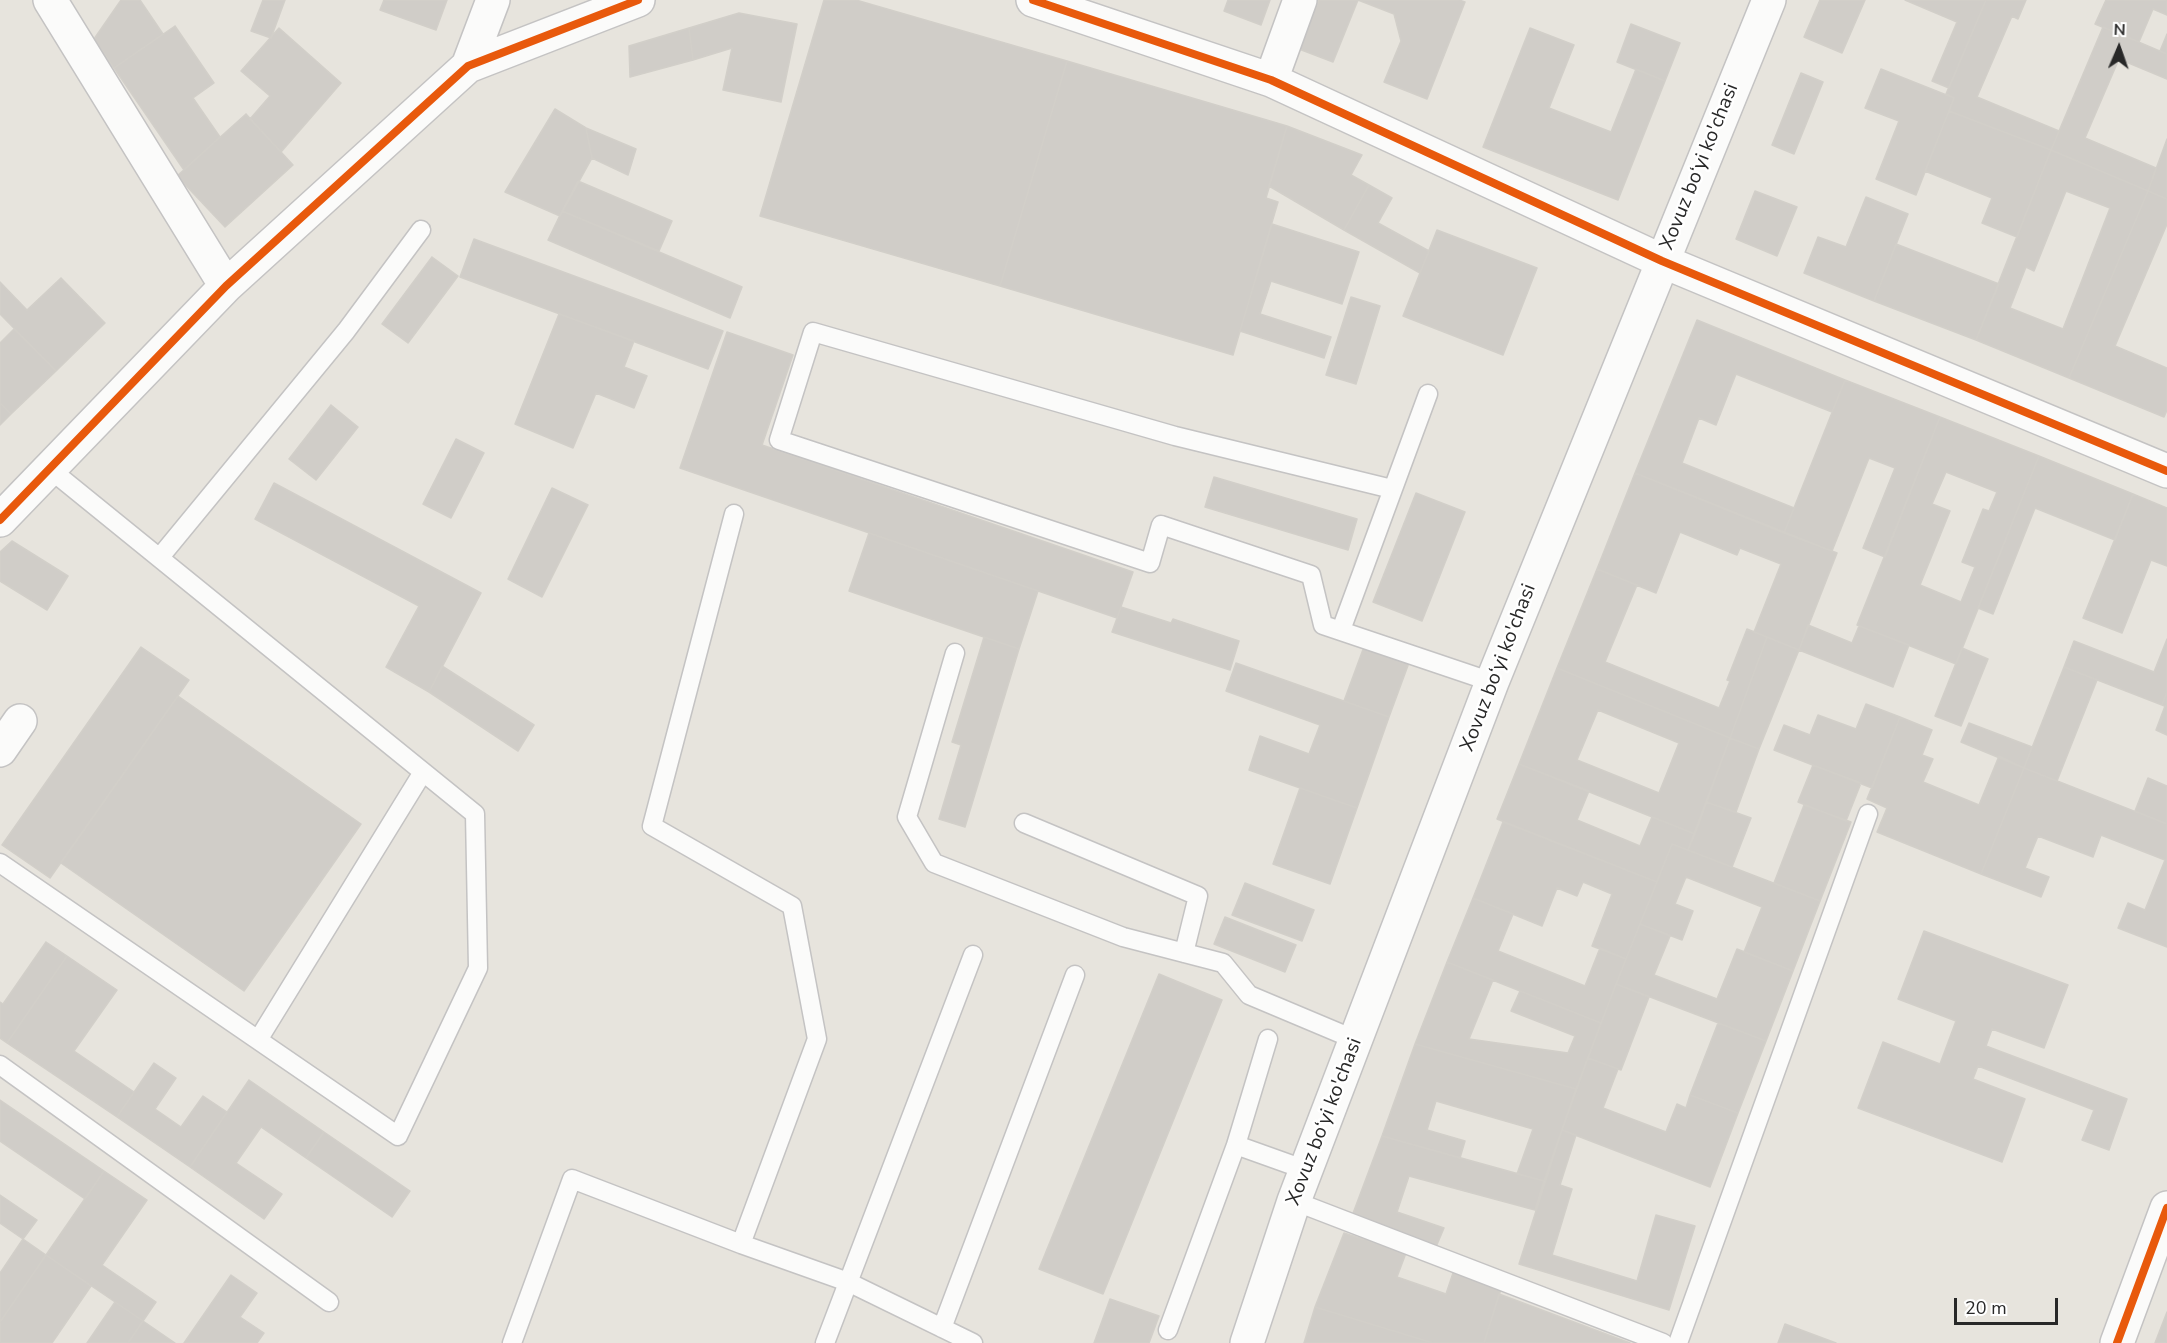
<!DOCTYPE html>
<meta charset="utf-8">
<style>
body{margin:0}
#map{position:relative;width:2167px;height:1343px;overflow:hidden;background:#e7e4dd;font-family:"Nunito Sans",sans-serif}
canvas{display:block}
.north{position:absolute;left:2089px;top:18px;width:60px;height:60px;-webkit-text-stroke:4px #fff;paint-order:stroke;rotate:2deg;font-size:16px;font-weight:700;line-height:24px;text-align:center;color:#282828}
.north::after{content:'';display:block;margin:auto;width:21px;height:27px;background:#282828;clip-path:polygon(50% 0,100% 100%,50% 72%,0 100%)}
.scale{position:absolute;left:1954px;top:1298px;width:104px;height:27px;box-sizing:border-box;border:3px solid #282828;border-top:0;padding-left:8px;font-size:18px;line-height:21px;white-space:nowrap;color:#282828;-webkit-text-stroke:4px #fff;paint-order:stroke}
</style>
<div id="map">
<canvas width="2167" height="1343"></canvas>
<div class="north">N</div>
<div class="scale">20 m</div>
</div>
<script>
const ctx = document.querySelector('canvas').getContext('2d');
ctx.lineJoin = 'round';
function paint(path, color) {
  ctx.fillStyle = color;
  ctx.fill(path, 'evenodd');
}
function toPath(rows) {
  const path = new Path2D();
  for (const r of rows) {
    path.moveTo(r[0], r[1]);
    for (let i = 2; i < r.length; i += 2) path.lineTo(r[i], r[i + 1]);
  }
  return path;
}
function trace(path, color, width, dash) {
  ctx.strokeStyle = color;
  ctx.lineWidth = width;
  ctx.lineCap = dash ? 'butt' : 'round';
  ctx.setLineDash(dash || []);
  ctx.stroke(path);
}
function label(font, color, halo, rows, align = 'center') {
  ctx.font = font + ' "Nunito Sans",sans-serif';
  ctx.lineWidth = 5;
  ctx.setLineDash([]);
  ctx.textBaseline = 'middle';
  ctx.strokeStyle = halo;
  ctx.fillStyle = color;
  for (const [text, x, y, turn = 0] of rows) {
    ctx.save();
    ctx.translate(x, y);
    ctx.rotate((+turn || 0) * Math.PI / 180);
    ctx.textAlign = isNaN(turn) ? turn : align;
    if (halo) ctx.strokeText(text, 0, 0);
    ctx.fillText(text, 0, 0);
    ctx.restore();
  }
}
const building = toPath([
 [121,0,140,0,163,34,114,68,94,39,121,0],
 [263,0,285,0,271,38,251,31,263,0],
 [384,0,447,0,436,30,380,10,384,0],
 [824,0,856,0,1067,61,1000,286,760,216,824,0],
 [1228,0,1270,0,1261,25,1224,11,1228,0],
 [1319,0,1459,0,1465,2,1427,99,1384,82,1401,41,1394,14,1358,0,1333,62,1299,49,1319,0],
 [1820,0,1865,0,1842,53,1804,37,1820,0],
 [1905,0,1986,0,1949,88,1932,81,1957,22,1905,0],
 [1986,0,2026,0,2018,19,2012,16,1977,97,2059,131,2051,150,1949,111,1954,98,1946,94,1986,0],
 [2106,0,2167,0,2167,15,2153,9,2139,42,2095,24,2106,0],
 [739,13,797,24,781,102,723,90,732,48,693,60,689,28,739,13],
 [1631,24,1680,43,1665,81,1617,62,1631,24],
 [175,26,214,83,193,98,220,137,184,170,114,68,175,26],
 [2103,27,2167,54,2167,79,2119,59,2085,138,2156,168,2148,191,2051,150,2103,27],
 [279,28,341,83,281,152,250,119,270,96,241,71,279,28],
 [689,28,693,60,630,77,629,46,689,28],
 [1530,28,1574,45,1549,108,1611,132,1636,69,1665,81,1618,200,1483,147,1530,28],
 [2167,34,2167,54,2160,51,2167,34],
 [1067,61,1287,126,1266,198,1278,202,1233,355,1000,286,1067,61],
 [1881,69,1954,98,1916,195,1876,179,1899,121,1865,108,1881,69],
 [1801,73,1823,82,1794,154,1772,145,1801,73],
 [555,109,586,128,592,158,560,216,505,192,555,109],
 [1949,111,2051,150,2017,237,1982,223,1992,198,1925,171,1949,111],
 [246,114,293,165,225,227,177,176,246,114],
 [1287,126,1362,155,1351,175,1369,185,1344,230,1269,186,1287,126],
 [586,128,636,149,628,175,592,158,586,128],
 [2167,139,2167,199,2148,191,2167,139],
 [2051,150,2148,191,2069,378,1976,340,2051,150],
 [2066,191,2110,208,2063,329,2010,308,2026,267,2034,271,2066,191],
 [578,181,672,221,659,251,562,211,578,181],
 [1369,185,1392,198,1378,223,1429,251,1420,273,1344,230,1369,185],
 [1755,191,1797,207,1777,256,1736,239,1755,191],
 [2148,191,2167,199,2167,224,2115,346,2167,368,2167,410,2164,417,2069,378,2148,191],
 [1866,197,1908,214,1874,301,1804,273,1818,237,1846,247,1866,197],
 [562,211,742,287,730,318,548,240,562,211],
 [1272,224,1359,252,1342,304,1271,281,1260,314,1331,337,1324,358,1240,331,1272,224],
 [1437,230,1537,268,1503,355,1403,316,1437,230],
 [474,239,723,331,708,369,460,277,474,239],
 [1896,244,1999,284,1976,340,1874,301,1896,244],
 [432,257,458,276,408,343,382,324,432,257],
 [61,278,105,323,56,371,0,314,0,282,27,310,61,278],
 [1351,297,1380,306,1356,384,1326,375,1351,297],
 [559,314,634,341,624,367,647,376,634,408,596,393,573,448,515,424,559,314],
 [1697,320,1845,380,1832,412,1736,374,1716,425,1699,418,1682,463,1794,508,1784,533,1635,473,1697,320],
 [14,329,56,371,11,414,0,403,0,343,14,329],
 [727,332,793,355,762,445,1133,572,1117,618,680,468,727,332],
 [1845,380,1940,417,1885,557,1863,548,1895,468,1869,458,1832,551,1784,533,1845,380],
 [0,403,11,414,0,425,0,403],
 [331,405,358,427,316,480,289,459,331,405],
 [1940,417,2039,456,1956,664,1857,625,1940,417],
 [1946,472,1997,492,1989,511,1983,509,1962,562,1975,567,1961,602,1920,585,1950,511,1932,504,1946,472],
 [456,439,484,453,451,518,423,504,456,439],
 [2039,456,2133,494,2115,540,2035,508,1993,614,1978,608,2039,456],
 [1635,473,1837,553,1799,650,1754,632,1781,564,1740,548,1737,555,1680,532,1656,593,1597,569,1635,473],
 [1214,477,1357,519,1348,550,1205,507,1214,477],
 [274,483,481,593,429,692,386,667,419,606,255,519,274,483],
 [552,488,588,505,542,597,508,579,552,488],
 [1416,493,1465,512,1422,621,1373,602,1416,493],
 [2133,494,2167,508,2167,566,2151,560,2122,633,2083,618,2133,494],
 [869,533,1038,591,1019,649,849,591,869,533],
 [12,541,68,576,47,610,0,581,0,552,12,541],
 [1597,569,1637,585,1605,662,1719,708,1730,681,1727,680,1747,629,1767,637,1730,738,1557,668,1597,569],
 [1121,607,1171,623,1173,619,1239,641,1230,670,1112,632,1121,607],
 [1808,625,1852,643,1859,626,1909,645,1893,687,1799,650,1808,625],
 [984,637,1019,649,965,827,939,819,961,745,952,742,984,637],
 [1767,637,1799,650,1759,749,1730,738,1767,637],
 [2167,639,2167,692,2162,705,2064,667,2074,641,2154,672,2167,639],
 [1365,644,1410,660,1389,717,1344,701,1365,644],
 [141,647,189,680,50,878,2,845,141,647],
 [1962,648,1988,659,1961,726,1935,716,1962,648],
 [1236,663,1389,717,1357,808,1249,770,1260,736,1309,754,1320,725,1226,691,1236,663],
 [442,666,534,725,518,751,429,692,442,666],
 [2064,667,2097,680,2057,781,2024,768,2064,667],
 [1557,668,1730,738,1695,834,1519,764,1557,668],
 [1598,710,1679,743,1659,793,1577,760,1598,710],
 [2167,692,2167,707,2162,705,2167,692],
 [178,696,361,824,244,991,61,863,178,696],
 [1866,704,1900,717,1872,788,1774,750,1784,725,1810,735,1818,715,1856,729,1866,704],
 [2165,706,2167,707,2167,735,2156,730,2165,706],
 [1900,717,1932,730,1922,755,1933,759,1923,782,1979,805,1999,756,2024,768,1981,874,1877,832,1887,808,1867,799,1900,717],
 [1969,723,2032,747,2024,768,1961,742,1969,723],
 [1730,738,1759,749,1736,812,1706,802,1730,738],
 [1519,764,1589,791,1577,820,1640,846,1652,817,1695,834,1688,850,1672,844,1657,882,1497,819,1519,764],
 [1813,765,1861,783,1846,821,1798,802,1813,765],
 [2024,768,2167,824,2167,947,2118,928,2128,903,2145,910,2165,860,2101,835,2093,857,2038,836,2025,868,2049,877,2041,897,1981,874,2024,768],
 [2148,778,2167,786,2167,824,2135,811,2148,778],
 [1300,788,1357,808,1330,884,1273,864,1300,788],
 [1706,802,1751,818,1732,867,1688,850,1706,802],
 [1804,805,1851,822,1820,901,1774,883,1804,805],
 [1503,822,1657,882,1626,959,1592,946,1612,894,1583,882,1577,896,1557,888,1542,926,1473,898,1503,822],
 [1672,844,1820,901,1793,971,1744,952,1762,907,1686,877,1675,904,1693,911,1682,940,1640,924,1672,844],
 [1245,883,1314,910,1302,941,1232,915,1245,883],
 [1473,898,1513,914,1498,951,1585,986,1600,948,1626,959,1601,1023,1447,962,1473,898],
 [1225,917,1296,945,1285,972,1214,944,1225,917],
 [1640,924,1670,936,1654,975,1717,999,1737,949,1793,971,1766,1041,1616,984,1640,924],
 [1924,931,2068,985,2044,1048,1992,1029,1986,1046,2127,1099,2109,1150,2082,1140,2094,1110,1978,1066,1973,1079,2025,1099,2002,1162,1858,1108,1883,1042,1940,1064,1956,1021,1898,999,1924,931],
 [46,942,67,956,7,1043,0,1038,0,1002,3,1004,46,942],
 [67,956,117,990,74,1051,134,1092,117,1117,7,1043,67,956],
 [1447,962,1493,980,1469,1039,1568,1053,1575,1036,1511,1011,1520,991,1601,1023,1576,1089,1415,1044,1447,962],
 [1159,974,1222,1000,1103,1294,1039,1269,1159,974],
 [1616,984,1649,997,1621,1070,1588,1058,1616,984],
 [1718,1023,1766,1041,1738,1113,1690,1095,1718,1023],
 [1415,1044,1576,1089,1544,1181,1517,1174,1533,1129,1436,1101,1427,1130,1465,1141,1460,1158,1382,1136,1415,1044],
 [1588,1058,1618,1069,1603,1108,1666,1132,1677,1104,1686,1108,1690,1095,1738,1113,1710,1187,1562,1130,1588,1058],
 [154,1063,176,1078,155,1109,181,1127,203,1096,227,1112,190,1167,117,1117,154,1063],
 [249,1080,324,1132,306,1158,261,1127,236,1163,282,1194,264,1219,190,1167,249,1080],
 [0,1100,104,1171,85,1199,0,1141,0,1100],
 [1562,1130,1576,1135,1560,1185,1572,1189,1552,1255,1637,1281,1656,1215,1695,1226,1669,1310,1519,1264,1562,1130],
 [324,1132,410,1191,392,1217,306,1158,324,1132],
 [1382,1136,1544,1181,1535,1210,1409,1176,1397,1212,1444,1228,1436,1247,1352,1216,1382,1136],
 [104,1171,147,1200,102,1265,156,1302,143,1321,46,1255,104,1171],
 [0,1195,37,1220,23,1239,0,1223,0,1195],
 [1344,1233,1406,1253,1397,1277,1446,1294,1454,1270,1502,1286,1484,1343,1433,1343,1315,1307,1344,1233],
 [23,1239,46,1255,0,1322,0,1273,23,1239],
 [46,1255,91,1286,52,1343,0,1343,0,1322,46,1255],
 [231,1275,257,1293,240,1317,264,1333,257,1343,184,1343,231,1275],
 [1499,1294,1630,1343,1484,1343,1499,1294],
 [1110,1299,1159,1316,1149,1343,1094,1343,1110,1299],
 [115,1302,143,1321,128,1343,87,1343,115,1302],
 [1315,1307,1433,1343,1304,1343,1315,1307],
 [2167,1312,2167,1343,2155,1343,2167,1312],
 [143,1321,175,1343,128,1343,143,1321],
 [1785,1324,1836,1343,1778,1343,1785,1324]
]);
paint(building, '#d0cdc8');
trace(building, '#d2cfc9', 1.5);
const service = toPath([
 [1392,489,1175,436,813,332,779,440,1150,563,1161,525,1311,575,1323,625,1492,682],
 [734,514,652,826,792,906,817,1039,741,1244,848,1282,973,1343],
 [160,557,346,331,421,230],
 [1341,630,1428,394],
 [955,653,907,817,934,863,1123,937,1223,963,1249,995,1356,1040],
 [1024,823,1198,896,1184,953],
 [0,863,398,1136,478,968,475,814,51,470],
 [258,1040,423,772],
 [0,1065,329,1302],
 [1236,1145,1306,1170],
 [1294,1201,1663,1343],
 [942,1328,1075,975],
 [1168,1330,1236,1145,1268,1039],
 [512,1343,572,1179,741,1244],
 [825,1343,973,955],
 [1678,1343,1868,814]
]);
const minor = toPath([
 [50,0,226,286],
 [1033,0,1271,80,1662,261,2167,471],
 [468,66,493,0],
 [1271,80,1300,0],
 [0,520,226,286,468,66,638,0],
 [0,750,20,721],
 [2117,1343,2167,1208]
]);
const secondary = toPath([
 [1247,1343,1294,1201,1492,682,1769,0]
]);
trace(service, '#c4c3c3', 21);
trace(minor, '#c4c3c3', 36);
trace(secondary, '#c4c3c3', 36);
trace(service, '#fbfbfa', 18);
trace(minor, '#fbfbfa', 33);
trace(secondary, '#fbfbfa', 33);
trace(toPath([
 [1033,0,1271,80,1662,261,2167,471],
 [0,520,226,286,468,66,638,0],
 [2117,1343,2167,1208]
]), '#e8590c', 8);
label('20px', '#282828', '#fff', [
 ["Xovuz bo‘yi ko'chasi",1700,167,-68],
 ["Xovuz bo‘yi ko'chasi",1499,668,-69],
 ["Xovuz bo‘yi ko'chasi",1325,1122,-69]
]);
</script>
